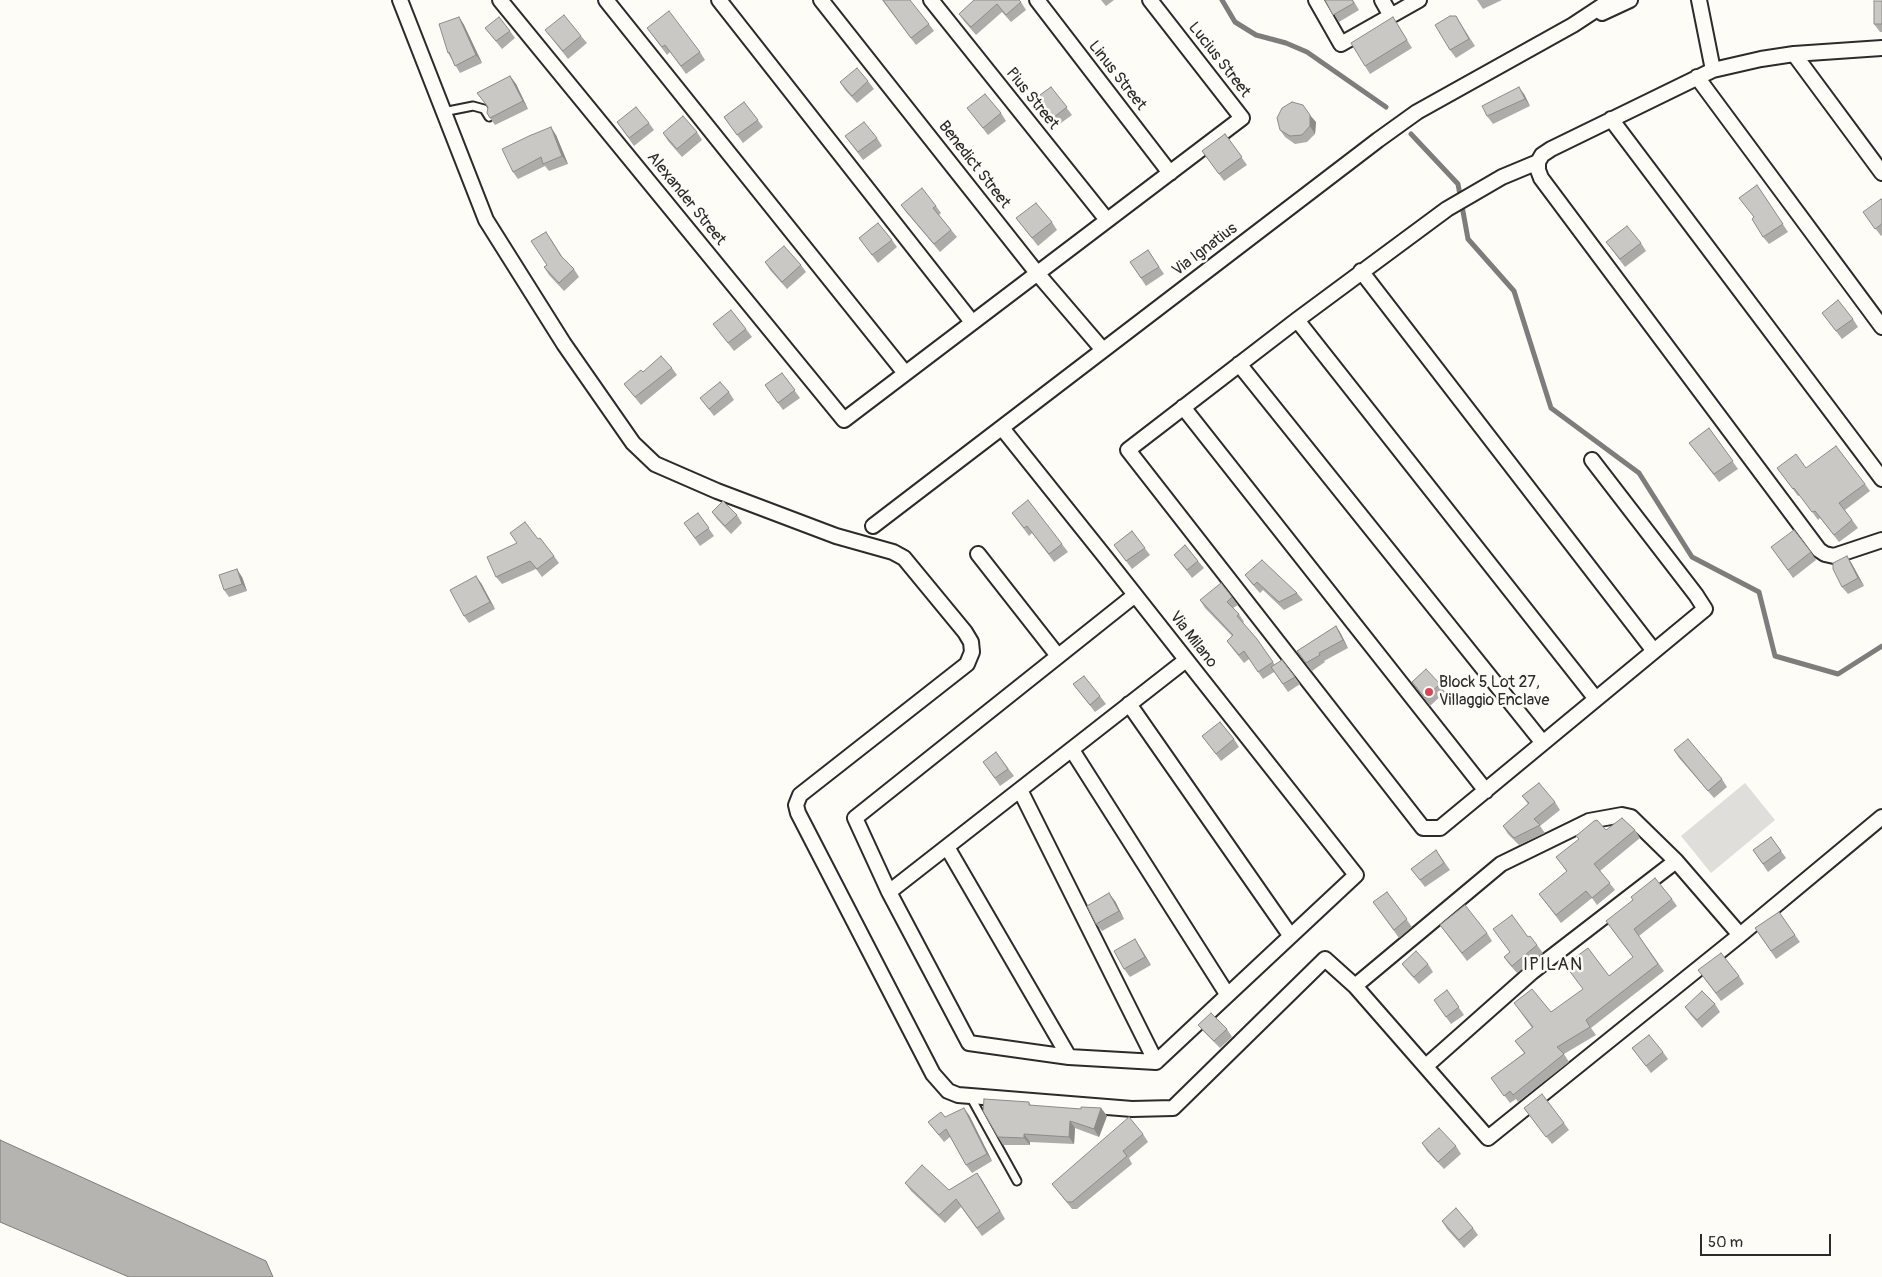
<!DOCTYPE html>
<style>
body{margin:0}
#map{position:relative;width:1882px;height:1277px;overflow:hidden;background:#fdfcf7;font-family:Pangolin,sans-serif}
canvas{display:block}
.scale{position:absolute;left:1700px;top:1234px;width:131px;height:22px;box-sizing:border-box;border:2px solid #2b2b2b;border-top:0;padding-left:6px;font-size:15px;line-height:18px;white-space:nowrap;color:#2b2b2b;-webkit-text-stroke:4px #fdfcf7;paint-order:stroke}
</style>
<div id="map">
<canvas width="1882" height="1277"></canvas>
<div class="scale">50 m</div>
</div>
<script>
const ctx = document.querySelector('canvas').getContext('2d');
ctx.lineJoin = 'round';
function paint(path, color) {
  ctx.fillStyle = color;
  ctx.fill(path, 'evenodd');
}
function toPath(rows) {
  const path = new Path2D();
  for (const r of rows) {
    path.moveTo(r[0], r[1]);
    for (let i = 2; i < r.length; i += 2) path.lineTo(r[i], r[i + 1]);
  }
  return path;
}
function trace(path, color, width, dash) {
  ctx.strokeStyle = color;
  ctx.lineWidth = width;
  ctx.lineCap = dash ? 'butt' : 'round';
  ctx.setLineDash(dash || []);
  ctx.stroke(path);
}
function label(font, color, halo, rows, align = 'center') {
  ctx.font = font + ' Pangolin,sans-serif';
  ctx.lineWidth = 5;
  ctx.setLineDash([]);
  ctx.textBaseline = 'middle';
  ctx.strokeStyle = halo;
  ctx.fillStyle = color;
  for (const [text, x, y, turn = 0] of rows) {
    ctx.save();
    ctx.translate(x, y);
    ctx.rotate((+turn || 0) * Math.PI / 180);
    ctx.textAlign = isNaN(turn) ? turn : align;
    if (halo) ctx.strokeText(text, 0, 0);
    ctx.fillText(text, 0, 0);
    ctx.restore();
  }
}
paint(toPath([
 [1745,783,1775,820,1711,873,1681,836]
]), '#dfdeda');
const water = toPath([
 [0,1140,266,1261,273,1277,129,1277,0,1222,0,1140]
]);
paint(water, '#b5b4b1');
trace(water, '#7e7d7b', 1);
trace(toPath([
 [1222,0,1235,22,1256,35,1286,43,1307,52,1386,107],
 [1411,134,1458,184,1468,239,1514,291,1551,408,1639,473,1692,557,1759,592,1775,656,1838,674,1882,646]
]), '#7e7d7b', 5);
const lane = toPath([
 [443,112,473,106,484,109,489,117],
 [970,1096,1017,1181]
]);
const street = toPath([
 [400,0,486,220,564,344,633,443,655,464,717,491,836,536,893,552,904,558,965,632,971,642,972,652,967,664,800,795,796,805,798,813,933,1074,948,1091,958,1095,1132,1109,1173,1108,1325,959,1355,986,1488,1138,1740,935,1882,817],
 [500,0,844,420,1242,118,1150,0],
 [606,0,905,373],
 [719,0,972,322],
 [821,0,1037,273,1103,350],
 [931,0,1107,220],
 [1037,0,1170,173],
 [1316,0,1341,44,1419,0],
 [1382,0,1391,16],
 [1699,0,1713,70],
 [1602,13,1630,0],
 [1882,48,1794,54,1761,59,1713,70,1551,149,1542,155,1538,162,1538,170,1541,178,1819,550,1825,554,1834,556,1882,540],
 [1794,54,1882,173],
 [1697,77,1882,327],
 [1611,119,1882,479],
 [1538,162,1502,177,1447,209,1297,320,1128,450,1423,828,1440,828,1705,609,1696,595,1592,460],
 [1361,271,1654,651],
 [1297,320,1596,699],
 [1239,364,1543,743],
 [1183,407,1486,791],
 [1002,428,1106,558,1356,875,1156,1062,1069,1057,969,1043,889,892,855,818,1135,595],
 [873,526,1378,140,1417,112,1573,25,1611,0],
 [978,554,1058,656],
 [1129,704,1290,935],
 [1072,750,1227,994],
 [1020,790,1156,1062],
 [947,847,1069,1057],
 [889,892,1186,660],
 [1355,986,1501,864,1589,821,1622,815,1631,817,1676,861,1740,935],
 [1426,1066,1532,972,1676,861]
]);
trace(lane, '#2b2b2b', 11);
trace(street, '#2b2b2b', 18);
trace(lane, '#fdfcf7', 7);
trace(street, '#fdfcf7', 14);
paint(toPath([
 [882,0,929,24,934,31,916,45],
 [974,0,1021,2,1026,10,1011,22,1002,12,976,35,964,21,959,14],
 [1101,0,1114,0,1106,6],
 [1325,0,1353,0,1359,10,1339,22],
 [1477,0,1502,0,1483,9],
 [1882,1,1882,32,1880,32,1874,24],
 [1456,16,1475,46,1456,58,1450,50],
 [459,17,464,25,482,63,460,73,448,53],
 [1398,25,1412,48,1370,74,1365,66],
 [485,28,510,31,515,38,502,49],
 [647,28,700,52,705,60,686,74,670,52,667,55],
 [545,30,581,36,587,43,568,59],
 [510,76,516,84,528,109,495,125,490,118,488,107,477,93],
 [868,81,874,89,857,103,845,90,840,82],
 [1051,87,1072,115,1054,128,1033,100],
 [1524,94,1530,106,1493,124,1487,116],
 [744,102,763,127,743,143,724,117],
 [967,108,1001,113,1006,121,988,135],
 [617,122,649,123,654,130,634,146],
 [1316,122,1315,134,1307,142,1295,144,1285,137,1280,130],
 [697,132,702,140,682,157,668,141,663,133],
 [1225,134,1247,165,1224,181,1202,151],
 [556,135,568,164,549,171,545,166,518,179,513,172],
 [845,136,877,138,882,146,863,160],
 [1757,185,1788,232,1769,244,1763,237,1754,218],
 [1882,200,1882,235,1881,236,1863,212],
 [901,205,936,206,941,213,939,215,957,237,940,252,906,212],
 [1016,218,1052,222,1057,230,1038,246],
 [859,238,892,240,897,247,878,263],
 [551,239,563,258,574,269,579,277,564,291,549,275,544,267,547,265],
 [1606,242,1641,243,1646,251,1625,267],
 [1148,250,1164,274,1146,286,1130,262],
 [765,262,801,265,806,272,787,289,770,270],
 [1822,313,1853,319,1858,327,1842,339],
 [713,324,746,329,752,337,734,351],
 [672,368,677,375,641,405,624,384],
 [782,373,800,398,783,410,765,385],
 [729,392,734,400,714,416,700,398],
 [1709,428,1738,469,1719,482,1689,443],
 [1777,468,1806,468,1865,484,1870,491,1845,510,1858,528,1839,542,1820,518,1818,520,1800,495,1798,496],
 [712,512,737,515,742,523,731,534,717,519],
 [698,513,714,536,700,546,684,523],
 [1012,513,1062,544,1068,552,1054,562,1032,533,1029,536],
 [1132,531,1150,555,1132,569,1114,545],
 [538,539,554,556,559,563,542,577,536,569,502,584,496,577],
 [1771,547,1811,552,1816,560,1793,578],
 [1174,555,1198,561,1204,568,1192,578],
 [1847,556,1852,564,1864,586,1848,594,1842,587],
 [1245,575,1297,593,1303,600,1284,610,1263,590,1260,593,1251,583],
 [242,577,247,591,229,597,224,590],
 [481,583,495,609,469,623,464,616],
 [1232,597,1238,605,1233,608,1239,614,1244,622,1243,623,1257,639,1275,665,1295,677,1300,684,1288,692,1274,672,1263,679,1249,659,1244,663,1232,648,1227,641,1232,636,1205,608,1200,600],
 [1336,626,1341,634,1348,648,1324,661,1325,662,1312,671,1297,651],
 [1412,682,1440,684,1445,692,1430,706],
 [1073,684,1100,696,1106,704,1095,712],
 [1202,736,1234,739,1239,747,1221,761],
 [1674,750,1722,779,1727,787,1714,798,1679,758],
 [996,752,1014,776,1000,786,983,762],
 [1522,796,1555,802,1560,810,1540,826,1545,833,1519,845,1508,834,1503,826,1528,804],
 [1606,830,1635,830,1640,838,1600,871,1615,890,1597,905,1592,898,1561,923,1539,894,1567,872,1556,857,1579,840,1576,836],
 [1771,837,1786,858,1768,872,1753,850],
 [1436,850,1450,870,1425,887,1411,869],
 [1387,892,1412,927,1399,938,1373,902],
 [1672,899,1677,906,1639,936,1664,971,1591,1028,1596,1035,1564,1054,1569,1062,1518,1102,1516,1099,1510,1103,1491,1078,1524,1053,1515,1041,1532,1028,1514,1003,1551,1012,1609,976,1633,957,1611,928],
 [1115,901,1124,919,1102,931,1096,924],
 [1779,912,1800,942,1776,959,1755,928],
 [1440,925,1487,933,1492,941,1467,961],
 [1528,937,1537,945,1543,953,1517,973,1509,964,1504,957],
 [1135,939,1151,965,1130,977,1124,969],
 [1402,964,1428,964,1433,972,1419,984,1408,972],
 [1739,976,1744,984,1721,1001,1704,978],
 [1447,990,1464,1015,1451,1024,1434,1000],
 [1715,1004,1720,1012,1702,1028,1690,1014,1685,1007],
 [1198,1025,1227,1029,1232,1037,1220,1048,1204,1032],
 [1632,1048,1663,1052,1668,1059,1651,1073],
 [1029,1102,1031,1106,1081,1109,1101,1108,1107,1116,1099,1137,1075,1128,1074,1144,1030,1142,1030,1145,1003,1145,998,1137],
 [1524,1108,1564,1123,1569,1130,1552,1144],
 [969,1115,992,1161,972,1173,966,1165,950,1137,944,1142,928,1122,945,1117],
 [1143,1134,1148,1142,1129,1158,1132,1164,1077,1209,1072,1209,1052,1184],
 [1422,1143,1456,1146,1461,1154,1444,1169,1427,1151],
 [977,1173,1005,1219,982,1236,961,1207,945,1223,911,1191,905,1183,949,1190],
 [1442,1221,1473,1228,1478,1235,1464,1248,1447,1229]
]), '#adaca9');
paint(toPath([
 [459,17,464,25,482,63,476,55],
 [510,76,516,84,528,109,523,101],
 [1519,87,1524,94,1530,106,1525,99],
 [1310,115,1316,122,1315,134,1310,126],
 [551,127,556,135,568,164,562,156],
 [1847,556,1852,564,1864,586,1858,578],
 [237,569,242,577,247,591,242,584],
 [476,576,481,583,495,609,490,602],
 [1336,626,1341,634,1348,648,1343,640],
 [1109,893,1115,901,1124,919,1119,911],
 [1135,939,1140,947,1151,965,1145,957],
 [964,1108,969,1115,992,1161,987,1154],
 [1101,1108,1107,1116,1099,1137,1094,1129],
 [1070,1121,1075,1128,1074,1144,1069,1137],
 [1024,1134,1030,1142,1030,1145,1024,1138],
 [977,1173,982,1180,1005,1219,1000,1211]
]), '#8d8c89');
const building = toPath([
 [883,0,910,0,929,24,911,38,883,0],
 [974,0,1019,0,1021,2,1006,15,997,4,971,27,959,14,974,0],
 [1325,0,1352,0,1354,3,1333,15,1325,0],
 [1874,1,1882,1,1882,24,1874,24,1874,1],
 [669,11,700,52,681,66,665,45,662,47,647,28,669,11],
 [564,15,581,36,563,51,545,30,564,15],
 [1450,16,1456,16,1469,39,1450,50,1435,25,1450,16],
 [459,17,476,55,455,66,449,52,448,53,439,24,459,17],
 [499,17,510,31,496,41,485,28,499,17],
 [1393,17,1407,40,1365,66,1351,43,1393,17],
 [857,68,868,81,852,96,840,82,857,68],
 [510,76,523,101,490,118,487,113,488,107,477,93,510,76],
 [1051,87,1067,107,1049,121,1033,100,1051,87],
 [1519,87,1525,99,1487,116,1482,106,1519,87],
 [985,94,1001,113,983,128,967,108,985,94],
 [744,102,758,120,737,135,724,117,744,102],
 [1292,102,1303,105,1310,115,1310,126,1302,135,1290,136,1280,130,1277,118,1282,108,1292,102],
 [636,107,649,123,629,138,617,122,636,107],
 [683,116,697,132,677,149,663,133,683,116],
 [864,122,877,138,858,152,845,136,864,122],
 [551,127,562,156,543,164,541,157,513,172,502,149,529,136,551,127],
 [1225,134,1242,157,1219,174,1202,151,1225,134],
 [1757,185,1783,224,1763,237,1752,219,1754,217,1739,198,1757,185],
 [922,188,936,206,933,208,951,230,934,244,901,205,922,188],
 [1881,199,1882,200,1882,224,1875,229,1863,212,1881,199],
 [1036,203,1052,222,1032,238,1016,218,1036,203],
 [878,223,892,240,872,255,859,238,878,223],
 [1627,226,1641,243,1620,259,1606,242,1627,226],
 [546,232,561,256,574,269,559,283,544,267,547,265,531,241,546,232],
 [784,246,801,265,782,282,765,262,784,246],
 [1148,250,1159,267,1141,278,1130,262,1148,250],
 [1838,300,1853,319,1836,331,1822,313,1838,300],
 [731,310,746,329,728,343,713,324,731,310],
 [661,356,672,368,635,397,624,384,641,370,643,372,661,356],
 [782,373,795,390,778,403,765,385,782,373],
 [720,382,729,392,709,409,700,398,720,382],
 [1709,428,1733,461,1714,474,1689,443,1709,428],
 [1836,446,1865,484,1839,503,1852,520,1834,535,1815,511,1812,512,1794,488,1793,489,1777,468,1796,454,1806,468,1836,446],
 [1028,500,1062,544,1049,554,1027,526,1024,528,1012,513,1028,500],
 [723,501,737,515,725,526,712,512,723,501],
 [698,513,709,528,695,538,684,523,698,513],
 [525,522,538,539,540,538,554,556,537,569,530,561,496,577,487,557,517,543,510,533,525,522],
 [1794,530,1811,552,1788,570,1771,547,1794,530],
 [1132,531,1145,548,1126,561,1114,545,1132,531],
 [1185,545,1198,561,1187,570,1174,555,1185,545],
 [1847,556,1858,578,1842,587,1833,569,1833,563,1847,556],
 [1262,560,1297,593,1279,602,1257,582,1254,585,1245,575,1262,560],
 [237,569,242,584,224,590,219,575,237,569],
 [476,576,490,602,464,616,450,590,476,576],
 [1221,583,1232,597,1227,602,1239,614,1237,616,1257,639,1273,662,1258,672,1244,651,1239,655,1227,641,1233,635,1200,600,1221,583],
 [1336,626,1343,640,1319,653,1320,655,1306,663,1297,651,1336,626],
 [1282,660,1295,677,1283,684,1271,667,1282,660],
 [1426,669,1440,684,1425,698,1412,682,1426,669],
 [1084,676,1100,696,1090,705,1073,684,1084,676],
 [1220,722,1234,739,1216,754,1202,736,1220,722],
 [1688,739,1722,779,1708,791,1674,750,1688,739],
 [996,752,1008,769,995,778,983,762,996,752],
 [1539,783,1555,802,1534,819,1540,825,1514,838,1503,826,1529,803,1522,796,1539,783],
 [1622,818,1635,830,1594,864,1610,883,1592,898,1586,891,1556,915,1539,894,1567,871,1556,857,1579,839,1576,836,1594,821,1597,820,1606,830,1622,818],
 [1771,837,1781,851,1763,864,1753,850,1771,837],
 [1436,850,1444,863,1420,880,1411,869,1436,850],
 [1655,878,1672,899,1634,929,1658,964,1586,1020,1590,1027,1557,1047,1564,1054,1513,1095,1510,1091,1504,1096,1491,1078,1525,1053,1515,1041,1533,1027,1514,1003,1532,989,1551,1012,1583,989,1565,965,1588,948,1609,976,1633,957,1606,921,1633,900,1631,897,1655,878],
 [1387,892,1407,919,1394,930,1373,902,1387,892],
 [1109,893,1119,911,1096,924,1087,906,1109,893],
 [1465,905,1487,933,1462,953,1440,925,1465,905],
 [1779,912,1795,935,1771,951,1755,928,1779,912],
 [1512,915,1528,937,1530,936,1537,945,1512,966,1504,957,1510,952,1493,929,1512,915],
 [1135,939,1145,957,1124,969,1114,951,1135,939],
 [1416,951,1428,964,1414,977,1402,964,1416,951],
 [1721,953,1739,976,1716,993,1698,970,1721,953],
 [1447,990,1459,1007,1446,1017,1434,1000,1447,990],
 [1702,991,1715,1004,1697,1020,1685,1007,1702,991],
 [1211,1013,1227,1029,1214,1041,1198,1025,1211,1013],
 [1649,1035,1663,1052,1646,1066,1632,1048,1649,1035],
 [1542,1094,1564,1123,1546,1137,1524,1108,1542,1094],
 [984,1099,1029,1102,1029,1105,1081,1109,1081,1107,1101,1108,1094,1129,1070,1121,1069,1137,1024,1134,1024,1138,998,1137,983,1111,984,1099],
 [964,1108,987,1154,966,1165,946,1129,939,1135,928,1122,941,1112,945,1117,964,1108],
 [1129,1117,1143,1134,1123,1151,1127,1156,1072,1202,1067,1202,1052,1184,1129,1117],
 [1439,1128,1456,1146,1438,1162,1422,1143,1439,1128],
 [922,1165,949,1190,977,1173,1000,1211,977,1228,956,1199,939,1215,905,1183,922,1165],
 [1456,1208,1473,1228,1459,1240,1442,1221,1456,1208]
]);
paint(building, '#c9c8c4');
trace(building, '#8d8c89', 1);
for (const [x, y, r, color] of [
 [1429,692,5,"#d1495b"]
]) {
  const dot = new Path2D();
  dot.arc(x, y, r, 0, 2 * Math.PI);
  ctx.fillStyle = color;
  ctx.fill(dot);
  trace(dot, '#fdfcf7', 2);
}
label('16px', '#2b2b2b', '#fdfcf7', [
 ["Lucius Street",1219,60,52],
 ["Linus Street",1117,76,52],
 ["Pius Street",1032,99,51],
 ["Benedict Street",974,165,52],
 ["Alexander Street",686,199,51],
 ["Via Ignatius",1205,250,-37],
 ["Via Milano",1193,640,52]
]);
label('16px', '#2b2b2b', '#fdfcf7', [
 ["Block 5 Lot 27,",1439,683],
 ["Villaggio Enclave",1439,701]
], 'left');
ctx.letterSpacing = '1px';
label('18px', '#2b2b2b', '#fdfcf7', [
 ["IPILAN",1553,965]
]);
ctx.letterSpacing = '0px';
</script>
